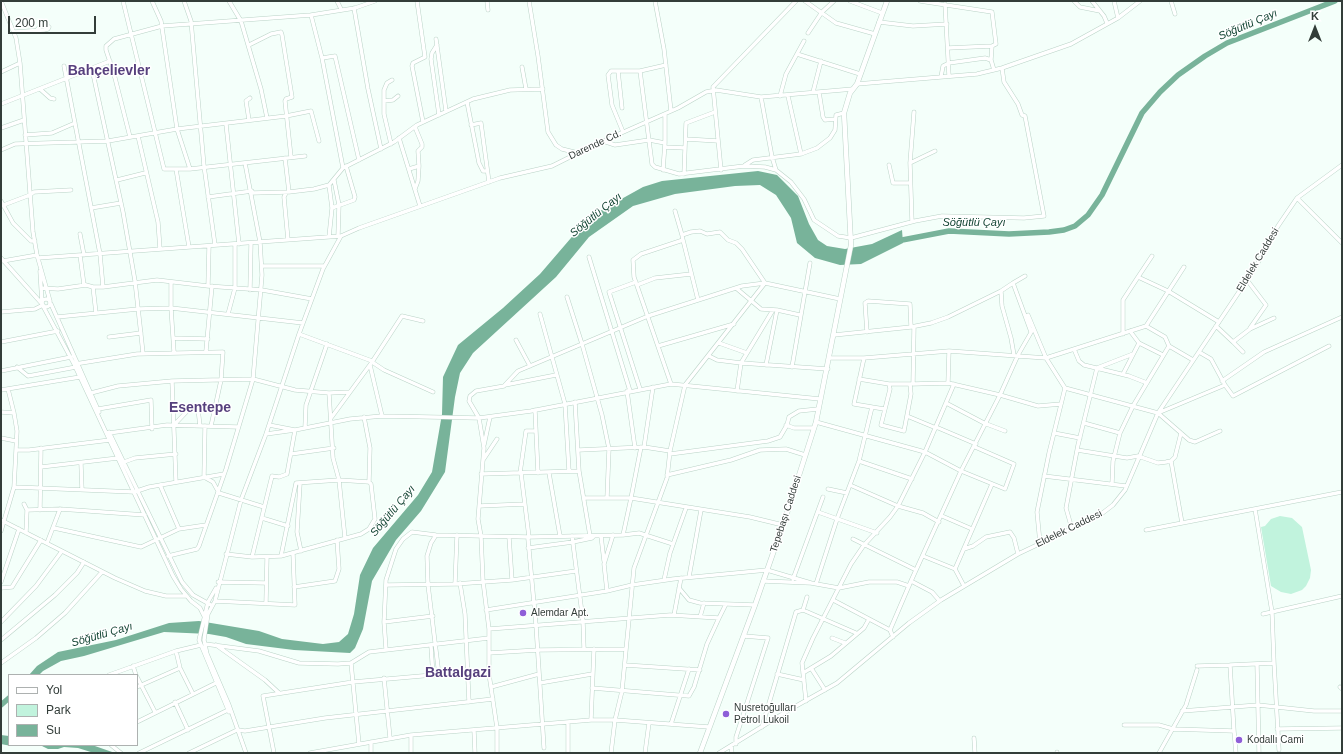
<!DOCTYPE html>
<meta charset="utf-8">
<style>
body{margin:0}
#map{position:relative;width:1343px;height:754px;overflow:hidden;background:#f4fffa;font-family:Helvetica,sans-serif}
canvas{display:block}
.frame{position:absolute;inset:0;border:2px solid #333d39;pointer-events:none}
.legend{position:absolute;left:8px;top:674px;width:130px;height:72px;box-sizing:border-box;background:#fff;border:1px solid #adb1b0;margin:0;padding:5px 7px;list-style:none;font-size:12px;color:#333d39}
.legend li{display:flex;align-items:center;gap:8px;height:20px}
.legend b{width:20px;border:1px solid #adb1b0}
.north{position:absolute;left:1295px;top:8px;width:40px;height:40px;-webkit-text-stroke:3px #fff;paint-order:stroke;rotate:0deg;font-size:11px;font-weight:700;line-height:16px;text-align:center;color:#333d39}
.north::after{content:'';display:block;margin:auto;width:14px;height:18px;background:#333d39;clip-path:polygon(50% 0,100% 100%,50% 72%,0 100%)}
.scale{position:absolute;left:8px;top:16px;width:88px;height:18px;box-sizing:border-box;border:2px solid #333d39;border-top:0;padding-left:5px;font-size:12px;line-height:14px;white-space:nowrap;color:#333d39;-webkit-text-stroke:3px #fff;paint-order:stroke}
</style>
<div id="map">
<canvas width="1343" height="754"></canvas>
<div class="frame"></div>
<ul class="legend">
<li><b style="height:5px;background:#fff"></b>Yol</li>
<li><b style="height:11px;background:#c1f3dd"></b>Park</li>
<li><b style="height:11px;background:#78b39a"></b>Su</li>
</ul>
<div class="north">K</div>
<div class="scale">200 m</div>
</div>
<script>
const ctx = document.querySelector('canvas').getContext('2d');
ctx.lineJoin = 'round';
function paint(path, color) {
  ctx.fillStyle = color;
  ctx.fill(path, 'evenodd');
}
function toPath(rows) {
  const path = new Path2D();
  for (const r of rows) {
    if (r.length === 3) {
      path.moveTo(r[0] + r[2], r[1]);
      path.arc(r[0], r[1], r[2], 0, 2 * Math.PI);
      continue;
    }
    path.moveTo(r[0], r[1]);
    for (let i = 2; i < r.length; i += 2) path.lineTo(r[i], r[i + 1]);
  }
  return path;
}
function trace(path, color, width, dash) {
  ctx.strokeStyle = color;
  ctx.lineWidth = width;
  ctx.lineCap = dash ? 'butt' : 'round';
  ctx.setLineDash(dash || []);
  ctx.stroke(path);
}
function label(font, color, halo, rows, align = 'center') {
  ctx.font = font + ' Helvetica,sans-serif';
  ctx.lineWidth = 3;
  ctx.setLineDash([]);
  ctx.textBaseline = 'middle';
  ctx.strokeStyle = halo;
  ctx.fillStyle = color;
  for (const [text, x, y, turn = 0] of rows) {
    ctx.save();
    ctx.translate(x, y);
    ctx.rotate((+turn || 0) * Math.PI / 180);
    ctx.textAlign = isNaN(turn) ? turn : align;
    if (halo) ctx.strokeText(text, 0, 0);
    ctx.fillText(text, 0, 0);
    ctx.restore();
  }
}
paint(toPath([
 [1280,516,1292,518,1302,527,1311,570,1310,578,1306,586,1302,590,1291,594,1281,592,1271,586,1261,527,1265,526,1271,519]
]), '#c1f3dd');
paint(toPath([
 [758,171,777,175,798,196,809,224,818,240,827,246,845,249,872,244,902,230,903,243,861,264,840,265,815,258,797,243,791,218,776,195,760,185,735,186,675,194,633,206,589,237,556,277,473,353,460,373,455,397,445,472,421,511,396,540,372,581,363,629,355,648,350,653,294,650,246,644,226,637,209,634,164,632,84,656,61,661,43,671,39,675,29,675,37,666,58,652,116,640,169,623,199,621,259,631,282,639,323,644,339,642,348,634,354,614,360,575,373,548,418,495,432,472,442,414,443,377,458,345,503,308,540,274,589,217,643,187,662,181],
 [1,735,9,736,9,745,92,745,115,753,94,753,78,748,64,747,58,749,48,749,42,746,11,746,1,744]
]), '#78b39a');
trace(toPath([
 [897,241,949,231,1009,234,1049,232,1064,230,1075,226,1088,215,1102,195,1142,113,1160,92,1178,75,1205,56,1227,43,1335,1],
 [1,705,9,698]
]), '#78b39a', 5.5);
const minor = toPath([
 [1,1,16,38,20,63,33,232,37,255,50,301],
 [123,1,164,169,190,169,305,156],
 [152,1,161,21,177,129,190,169],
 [184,1,191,21,204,166,215,245],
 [229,1,241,21,261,89,267,118],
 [337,1,341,9],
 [417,1,425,57,413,63,412,66,423,122],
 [487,1,488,10],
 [529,1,538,56,548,132,556,145,562,149,578,153],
 [655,1,664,49,671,111],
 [805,1,836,23,875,34],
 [850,1,882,13],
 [920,1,992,12,996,44,992,46,948,48],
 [1074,1,1080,7,1100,11],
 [1092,1,1104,16,1107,23],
 [1114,1,1118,18],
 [1171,1,1175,14],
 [945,4,949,76],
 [354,8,368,89,381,149],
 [311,15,322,58,343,168],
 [879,22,913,26,947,24],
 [14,32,44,30,48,29,49,27,43,23,37,30],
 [808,33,822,12,834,1],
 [436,39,446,111],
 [249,45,271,34,281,32,282,35,292,97,286,99,285,101,291,157],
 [437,45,432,53,431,59,439,115],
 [797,54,860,74],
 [322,58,335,56,359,160],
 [991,60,992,46],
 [64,66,100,254,103,287],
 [522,67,526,89],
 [92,69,123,212,135,281,143,353],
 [618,71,611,71,608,75,612,105,623,132],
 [640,71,652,164,655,167,679,174,744,166,765,167,776,170,791,182,804,199,814,220,838,236,851,238,915,221,942,216,1024,218,1044,216,1025,116,1022,115,1018,104,1004,82,1002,68],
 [1,72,20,63],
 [941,77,943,66,949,63,985,58,991,60,994,70],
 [857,84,977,74,1002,68,1071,44,1118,18,1140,1],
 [40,89,50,98,54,99],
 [813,92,821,61],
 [819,92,823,117,825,120,835,119],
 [780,96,786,74,804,41],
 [788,96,801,154],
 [761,97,772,157,776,170],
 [384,101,393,100,398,96],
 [467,102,479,163,483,171,487,171],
 [1,104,110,61],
 [622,108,618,71,640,71,666,65],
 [249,120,246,101,250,98],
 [226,124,239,244],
 [471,125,481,123,489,182],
 [1,128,24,120],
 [25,135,52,133,75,123],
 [138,136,158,222,160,249],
 [130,137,114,74,106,50,106,46,114,39,162,26,311,15,355,8,375,1],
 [399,138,420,206],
 [686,139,718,141],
 [603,141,615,145,649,140,665,143],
 [391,144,384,114,384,90,387,83,392,80],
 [665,147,685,148],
 [1,150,15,144,108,141,177,129,286,116,311,111,319,141],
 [285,158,289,192,314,189,329,185,343,168,394,142,417,125,473,99,510,90,543,89],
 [910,163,935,151],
 [745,165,753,160,801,154,817,148,830,138,835,130,836,115,844,113],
 [889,165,893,183,910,183],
 [176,169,189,247],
 [409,169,419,166,418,151,422,147,422,144,415,127],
 [663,170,665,143,665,114],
 [721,170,713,87,796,1],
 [684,174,686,123,715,112],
 [117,180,145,173],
 [334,180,339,205,338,236],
 [329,185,332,208,329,237],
 [415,189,418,181,419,166],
 [252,193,288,192],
 [286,193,284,197,288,240],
 [208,197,252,191],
 [1297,198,1342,243],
 [1,201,13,223,31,241,35,241],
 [1,206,30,195,34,192,71,190],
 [91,208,121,203],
 [332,208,354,200,355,197,346,166],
 [675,211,682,235],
 [912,222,910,163,914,112],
 [80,234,84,255],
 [80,255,84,285],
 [589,257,630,391],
 [1,258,43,305],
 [38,258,341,236,359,228,500,178,552,166,594,145,678,108,706,92,716,90,761,97,853,89],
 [3,261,37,255],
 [262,266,324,266],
 [40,271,42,303],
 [1025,276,1013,283,1031,332],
 [1138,277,1152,256],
 [1247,280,1266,305,1250,328],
 [171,282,171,308,174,352],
 [636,282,609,292,640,389],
 [1013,283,1001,291,1002,306,1011,338,1014,355],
 [637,285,655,278,691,274],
 [208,286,209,246],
 [93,287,96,313],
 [42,288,58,289,86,285,93,287,103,287,157,280,208,286,262,290,312,299],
 [736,288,761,309,777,310,800,315],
 [250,290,251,243],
 [567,297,582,344,602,415,609,449,607,498],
 [46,303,4],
 [51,304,99,412],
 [43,306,74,364,173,576,181,589,191,601,200,608,204,616],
 [1,312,35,309,43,305],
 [228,314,235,288,235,244],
 [540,314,565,404,569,471],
 [1028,315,1046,358,1146,326,1165,337,1169,346,1193,360],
 [57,317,138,309,171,308,303,323],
 [1146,326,1184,267],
 [1216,326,1233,342,1250,329,1274,318],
 [914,327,913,384,948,383],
 [1033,329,1018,355,1000,395,1038,406,1061,404],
 [1130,331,1139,343,1163,355],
 [867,332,865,303,868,301,910,304,911,327,931,323,948,317,1001,291],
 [299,334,372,361],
 [1123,334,1123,300,1138,277,1168,291,1219,322],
 [834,335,911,327],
 [109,337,141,333],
 [173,338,208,339],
 [516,340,530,366],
 [1,342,58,331],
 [1233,342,1243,352],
 [719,343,747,353],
 [658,346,734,324],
 [1074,349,1079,361,1084,365,1129,376,1147,383],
 [206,351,212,286],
 [709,356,717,360,741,363,828,369],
 [829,358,864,358,949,351,1046,358,1065,388,1158,413,1225,385,1211,359,1199,352],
 [864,358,854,404,884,409],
 [372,362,384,370,433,392],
 [75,364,137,354,223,352,221,380,211,426],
 [766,365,777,310],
 [17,367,28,376,76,367],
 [792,367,810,263],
 [1,371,71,357],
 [1123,374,1139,343],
 [859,379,889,384,911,384],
 [172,381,176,482],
 [1222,381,1264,352,1342,317],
 [671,384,634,277,633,260,641,254,683,240,698,300],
 [889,384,890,389,881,425,904,431,911,394,910,384],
 [505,385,556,375],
 [1225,385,1233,396,1329,346],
 [1,390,80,377],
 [627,391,635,448],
 [737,391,741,363,773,310],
 [91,393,118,386,172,381,253,379,295,390,329,393,350,392],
 [329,393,333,458,339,480,345,538],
 [575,402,579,471,590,536],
 [946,403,984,423,1005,431],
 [173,407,196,406,198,409,200,426],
 [98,409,151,400,152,429],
 [535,410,538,473],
 [1,412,14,413],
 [1158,413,1189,440,1195,442,1220,431],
 [382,416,479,418,531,411,671,384,820,399],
 [907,416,936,428],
 [364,417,370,448,369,482],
 [331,418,372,362,402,316,423,321],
 [816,422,925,452,961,471,1005,489,1014,464,975,447],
 [1084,423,1120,433],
 [174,425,192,406],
 [786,425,794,428,814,428],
 [205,426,204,477,213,482,219,493,264,507],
 [305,427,306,405,327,344],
 [936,427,976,444],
 [109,432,182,582,193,595,211,605],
 [109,433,167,425,238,427],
 [1054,433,1080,438],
 [266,434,295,430,269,425],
 [1,438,16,441],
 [484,445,490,417],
 [641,447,631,498,750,517,783,525],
 [644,447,653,387],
 [16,450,29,450,110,440],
 [579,450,644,447,670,451],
 [1077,450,1127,458,1138,456,1158,463,1166,462,1171,461,1175,457,1181,433],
 [291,454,334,448],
 [670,454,768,441,780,437,787,425,789,417,799,411,818,409],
 [483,460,497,439],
 [859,461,912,479],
 [1171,461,1182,523],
 [124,462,135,458,176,454],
 [81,464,82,490],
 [41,467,118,458],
 [520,473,526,431,536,431],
 [521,473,529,537,528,539,536,625,544,748],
 [549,473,560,536],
 [481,474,579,471],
 [667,475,731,460,760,450,786,449,805,455],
 [1044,476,1126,486],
 [300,484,297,532,301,551],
 [1112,484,1113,461,1120,433,1133,406,1169,346],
 [160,485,179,529],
 [850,485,898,506,923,513,939,522],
 [14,487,134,492,149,487,224,474],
 [828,489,847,493],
 [584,498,631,498,623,535],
 [24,504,27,510],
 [479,506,525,504],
 [1255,509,1272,612,1274,663],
 [40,510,41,448],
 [818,512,877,533],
 [942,516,972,529],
 [262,518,288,526],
 [1,520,115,578,145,591,166,596,187,596],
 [54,528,141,547,179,529,206,525],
 [1072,529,1066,508,1078,445,1097,368,1133,354],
 [1146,530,1342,492],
 [1,531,14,487,17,431,14,413,8,389],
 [26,533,27,510,60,509,145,515],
 [436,535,431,543,427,556,428,585,439,675],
 [572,536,583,621,584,649],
 [601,536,604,561],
 [509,537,512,580],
 [853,539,916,570],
 [47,543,60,509],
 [1040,543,1037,512,1049,453,1065,388],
 [528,548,573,542,592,538,594,536],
 [964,549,973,546,986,537,1010,532,1014,538,1018,554],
 [226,554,252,557,281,556,361,534,369,529,375,519,371,484,369,482,339,480,296,483,281,556],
 [168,556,197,549,199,546,226,469,253,379,262,275,260,242,245,163],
 [923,556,955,569,964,586],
 [252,557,272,476,279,477,287,474,295,430,350,419,382,416,370,365],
 [955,569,992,484],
 [689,577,701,510],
 [793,579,823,497],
 [664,580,670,553,686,508],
 [763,581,811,583,839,588,869,582,897,582,909,586],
 [911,581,932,592,938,599],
 [1,582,19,529],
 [218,582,266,583],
 [460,583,465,614,469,702],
 [455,584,457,535],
 [816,584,837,519,859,461,872,407],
 [386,585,455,584,512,580,576,571],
 [294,587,335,581,339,569,337,540],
 [1,588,12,587,41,540],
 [216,588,208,602,199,640,229,712],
 [679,588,689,600,700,603,755,605],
 [607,591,604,564,613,535],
 [833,600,890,630],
 [215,601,295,605,293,553],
 [266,603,267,557],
 [486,610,607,591,632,585,673,579,767,570,811,583],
 [803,610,807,597],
 [1263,614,1342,596],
 [674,615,681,578],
 [700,617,704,603],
 [1,622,36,586,62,551],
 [384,622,433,616],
 [489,629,670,615,719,618,726,604],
 [893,637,890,630,911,581,961,471,1000,395,948,383,949,351],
 [832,638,845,643],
 [1,640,55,595,77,573,84,562],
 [205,644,259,651,299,663,338,664,351,663,369,652,489,638],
 [216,645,265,680,279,693],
 [431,646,433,676],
 [386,649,384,622,386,580,396,549,403,539,412,532,436,535,529,537,623,535,639,533,673,544],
 [176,651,180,668,193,694],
 [489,653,538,650,626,649],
 [1,663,36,638,65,613,102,572],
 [351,663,359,744],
 [1257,664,1259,753],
 [625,665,700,670],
 [1230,665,1274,663,1279,750],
 [133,666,136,675],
 [1197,666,1230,665,1234,731],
 [811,668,825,690],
 [803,673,831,656,864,628,869,619],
 [777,674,804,680],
 [109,675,176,651,201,645],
 [137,677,155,712],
 [384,678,390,738],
 [540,683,592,674],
 [137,687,180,668],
 [491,687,539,674],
 [1340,687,1342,689],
 [592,688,689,696,694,687,707,644,719,618],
 [806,701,802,663,813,638,851,564,864,545,890,517,898,506,925,452,954,384],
 [175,702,188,730],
 [1182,711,1258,705,1314,711,1342,711],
 [591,720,594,649],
 [137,722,216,683],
 [568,722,568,753],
 [671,724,689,669],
 [1124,725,1159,725,1173,729,1234,731,1236,753],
 [762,727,796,612,803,610,856,633],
 [1277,729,1342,728],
 [474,730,475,753],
 [411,735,411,753],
 [974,738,975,753],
 [371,742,371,753],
 [736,744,736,737,768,638,744,636],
 [111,745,121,753],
 [731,746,732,753],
 [1057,752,1057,753],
 [139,753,228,710],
 [189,753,237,730,245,731,325,718,493,699],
 [246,753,229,705,207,654,204,640,208,614,215,601,241,500,266,434,299,334,323,269,341,236],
 [274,753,263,696,353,682,467,672],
 [310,753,411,735,591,720,615,720,709,727],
 [497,753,497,728,489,674,489,629,483,581,481,536,478,519,484,448,479,418,469,401,470,396,476,391,504,386,518,371,648,316,742,286,765,283,840,299],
 [611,753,615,720,622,691,634,568,667,478,670,451,685,385,765,283,742,249,736,243,728,240,720,232,707,234,700,231,691,232,682,235,683,240],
 [645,753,649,723],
 [719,753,789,710,837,683,909,623,941,600,1018,554,1100,515,1113,505,1125,490,1158,413,1255,268,1278,226,1297,198,1342,165],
 [1159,753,1186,705,1197,670]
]);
const major = toPath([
 [700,753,755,605,787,513,816,422,851,245,844,113,850,93,857,84,887,1]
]);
trace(minor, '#bad3c7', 4.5);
trace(major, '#bad3c7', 5.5);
trace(minor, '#fff', 3.5);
trace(major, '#fff', 4.5);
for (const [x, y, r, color] of [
 [523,613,4,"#8e5ed8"],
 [726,714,4,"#8e5ed8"],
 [1239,740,4,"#8e5ed8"]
]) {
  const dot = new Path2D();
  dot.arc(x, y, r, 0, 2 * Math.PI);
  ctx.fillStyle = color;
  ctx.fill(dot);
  trace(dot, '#fff', 1.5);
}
label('10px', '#333d39', '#fff', [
 ["Darende Cd.",595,145,-25],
 ["Eldelek Caddesi",1258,260,-59],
 ["Tepebaşı Caddesi",786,514,-72],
 ["Eldelek Caddesi",1069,529,-26]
]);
label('10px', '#333d39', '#fff', [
 ["Alemdar Apt.",531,613],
 ["Nusretoğulları",734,708],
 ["Petrol Lukoil",734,720],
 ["Kodallı Cami",1247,740]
], 'left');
label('italic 11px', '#144635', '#fff', [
 ["Söğütlü Çayı",1248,25,-23],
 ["Söğütlü Çayı",596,215,-39],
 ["Söğütlü Çayı",974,223],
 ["Söğütlü Çayı",393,511,-50],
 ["Söğütlü Çayı",102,635,-16]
]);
label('bold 14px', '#56407d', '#fff', [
 ["Bahçelievler",109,71],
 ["Esentepe",200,408],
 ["Battalgazi",458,673]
]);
</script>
